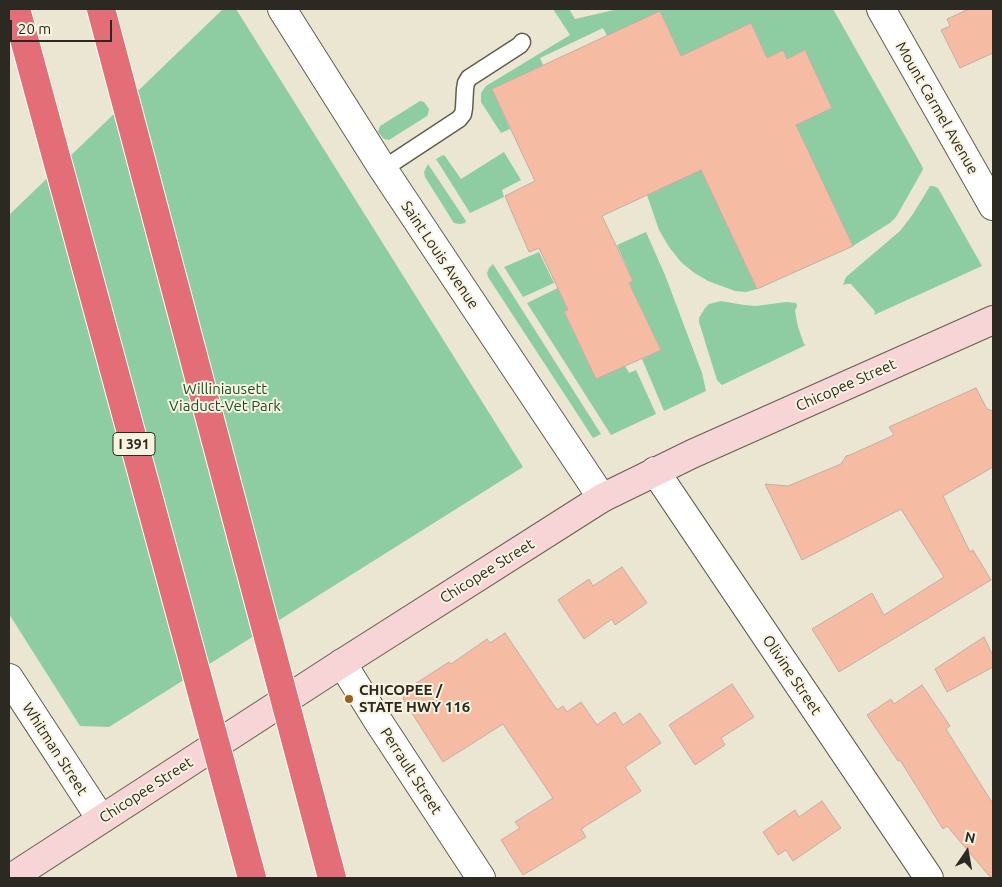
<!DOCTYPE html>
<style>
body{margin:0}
#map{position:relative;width:1002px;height:887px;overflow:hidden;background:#ebe6d2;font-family:Ubuntu,sans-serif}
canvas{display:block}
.frame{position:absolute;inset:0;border:10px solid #2b2922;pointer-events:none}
.north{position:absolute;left:942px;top:827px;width:50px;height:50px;-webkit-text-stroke:4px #f8f3df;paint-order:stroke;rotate:12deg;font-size:14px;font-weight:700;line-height:20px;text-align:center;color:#2b2922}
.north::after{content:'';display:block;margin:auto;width:18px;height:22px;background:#2b2922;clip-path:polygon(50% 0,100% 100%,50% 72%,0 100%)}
.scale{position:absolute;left:10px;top:20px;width:102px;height:22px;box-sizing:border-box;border:2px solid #2b2922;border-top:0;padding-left:6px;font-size:15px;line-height:18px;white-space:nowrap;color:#2b2922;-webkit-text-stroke:4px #f8f3df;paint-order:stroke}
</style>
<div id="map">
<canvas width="1002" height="887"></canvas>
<div class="frame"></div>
<div class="north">N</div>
<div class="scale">20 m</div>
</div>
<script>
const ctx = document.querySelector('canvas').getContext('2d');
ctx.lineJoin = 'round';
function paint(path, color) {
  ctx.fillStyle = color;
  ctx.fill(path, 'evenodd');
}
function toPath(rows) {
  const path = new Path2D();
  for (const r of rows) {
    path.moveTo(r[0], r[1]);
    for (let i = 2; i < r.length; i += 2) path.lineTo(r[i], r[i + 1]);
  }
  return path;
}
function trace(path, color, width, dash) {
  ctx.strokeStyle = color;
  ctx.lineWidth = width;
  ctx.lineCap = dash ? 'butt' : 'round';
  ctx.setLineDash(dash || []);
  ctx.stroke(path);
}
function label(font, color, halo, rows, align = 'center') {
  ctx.font = font + ' Ubuntu,sans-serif';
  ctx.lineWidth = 4;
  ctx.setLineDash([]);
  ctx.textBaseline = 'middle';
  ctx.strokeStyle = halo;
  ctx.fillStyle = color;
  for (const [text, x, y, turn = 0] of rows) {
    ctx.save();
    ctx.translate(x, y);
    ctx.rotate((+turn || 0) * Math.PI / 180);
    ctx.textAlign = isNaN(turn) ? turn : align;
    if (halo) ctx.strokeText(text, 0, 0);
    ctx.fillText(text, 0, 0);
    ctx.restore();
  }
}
paint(toPath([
 [223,9,236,9,523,467,109,727,80,726,9,614,9,215],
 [553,9,569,9,575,19,618,9,833,9,922,166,923,169,921,173,896,217,890,223,853,246,796,125,832,108,805,50,787,59,783,50,767,58,751,23,681,56,660,11,607,36,603,28,540,58,543,65,492,89,510,129,501,133,481,102,481,93,486,86,570,35],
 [420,101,424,102,429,109,428,114,427,116,389,140,384,139,378,132,380,126],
 [504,152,521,180,502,190,504,197,470,213,436,159,443,155,445,156,461,179],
 [428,164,466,221,465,223,460,224,454,223,452,220,425,177,424,172],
 [701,170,757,289,746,292,735,291,708,281,693,272,681,262,669,247,659,230,647,195],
 [930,186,933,186,938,188,982,266,874,315,875,312,873,309,851,284,846,284,843,285,846,277,900,231,913,214],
 [646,232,665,275,702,373,706,391,664,411,642,359,661,350,629,283,633,281,617,245],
 [539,252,554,283,523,297,504,267],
 [493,264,601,434,593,438,488,277,487,273,489,268],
 [558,288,568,310,564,312,596,379,625,366,629,373,636,370,656,414,611,435,527,303],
 [721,301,744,305,756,306,786,302,796,303,797,306,795,311,798,327,804,344,806,345,722,385,717,380,699,322,699,318,705,308,709,304]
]), '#8ecda1');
const building = toPath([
 [969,9,993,9,993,53,960,68,941,30,950,26,947,19,969,9],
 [660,11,681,56,751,23,767,58,783,50,787,59,805,50,832,108,796,125,853,246,757,289,701,170,602,216,633,281,629,283,661,350,596,379,564,311,568,310,539,248,529,252,505,196,535,181,492,89,660,11],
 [976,388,987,409,993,411,993,467,943,496,970,552,973,550,991,580,839,672,812,629,872,593,884,615,944,577,901,509,802,560,765,484,788,486,841,464,846,456,850,455,894,435,889,427,976,388],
 [622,567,647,603,615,625,612,619,584,639,558,600,589,579,593,586,622,567],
 [505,633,557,710,563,706,567,712,581,702,597,725,615,712,623,725,640,713,661,743,625,767,641,791,581,829,586,837,523,875,501,840,520,828,515,822,553,798,503,724,443,762,403,699,407,689,449,662,451,664,487,639,490,643,505,633],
 [984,637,993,656,993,667,947,692,935,669,984,637],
 [732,684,754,717,721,738,725,745,695,765,669,725,732,684],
 [922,685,950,726,946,729,993,804,993,878,991,878,947,826,943,829,900,760,898,761,867,715,891,699,894,704,922,685],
 [822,801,841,828,793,861,786,850,778,855,763,832,795,810,799,817,822,801]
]);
paint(building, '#f5bba3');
trace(building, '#c2ada5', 1);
const service = toPath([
 [383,169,459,119,463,114,464,108,465,89,466,83,469,78,520,45,522,42]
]);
const minor = toPath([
 [282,9,383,169,602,498],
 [881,9,993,206],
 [655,471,929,878],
 [342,663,378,721,481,878],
 [9,678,101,819]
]);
const secondary = toPath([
 [11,878,333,669,602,498,692,454,993,320]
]);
trace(service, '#625e4d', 19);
trace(minor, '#625e4d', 30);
trace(secondary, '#625e4d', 30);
trace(service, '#fff', 16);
trace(minor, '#fff', 28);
trace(secondary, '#f7d4d6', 28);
const motorwayBridge = toPath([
 [16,9,252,878],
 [101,9,332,878]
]);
trace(motorwayBridge, '#fff', 30, []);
trace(motorwayBridge, '#e36e77', 28);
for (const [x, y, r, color] of [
 [349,699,5,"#98611b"]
]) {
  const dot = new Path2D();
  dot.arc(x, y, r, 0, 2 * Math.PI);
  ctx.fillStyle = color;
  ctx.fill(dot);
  trace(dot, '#f8f3df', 2);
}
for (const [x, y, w] of [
 [134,444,42]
]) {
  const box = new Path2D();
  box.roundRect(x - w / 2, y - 11.5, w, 23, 4);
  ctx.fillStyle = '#f8f3df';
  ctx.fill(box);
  trace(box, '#2b2922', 1);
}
label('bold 14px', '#2b2922', null, [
 ["I 391",134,444]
]);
label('15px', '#2b2922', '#f8f3df', [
 ["Mount Carmel Avenue",937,108,60],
 ["Saint Louis Avenue",440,255,56],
 ["Chicopee Street",846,385,-24],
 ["Chicopee Street",487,571,-32],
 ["Olivine Street",792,675,56],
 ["Whitman Street",55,749,57],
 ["Perrault Street",411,771,57],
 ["Chicopee Street",146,790,-33]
]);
label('15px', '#1d4e2f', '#f8f3df', [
 ["Williniausett",225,389],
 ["Viaduct-Vet Park",225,406]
]);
label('bold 15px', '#2b2922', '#f8f3df', [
 ["CHICOPEE /",359,690],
 ["STATE HWY 116",359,707]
], 'left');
</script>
